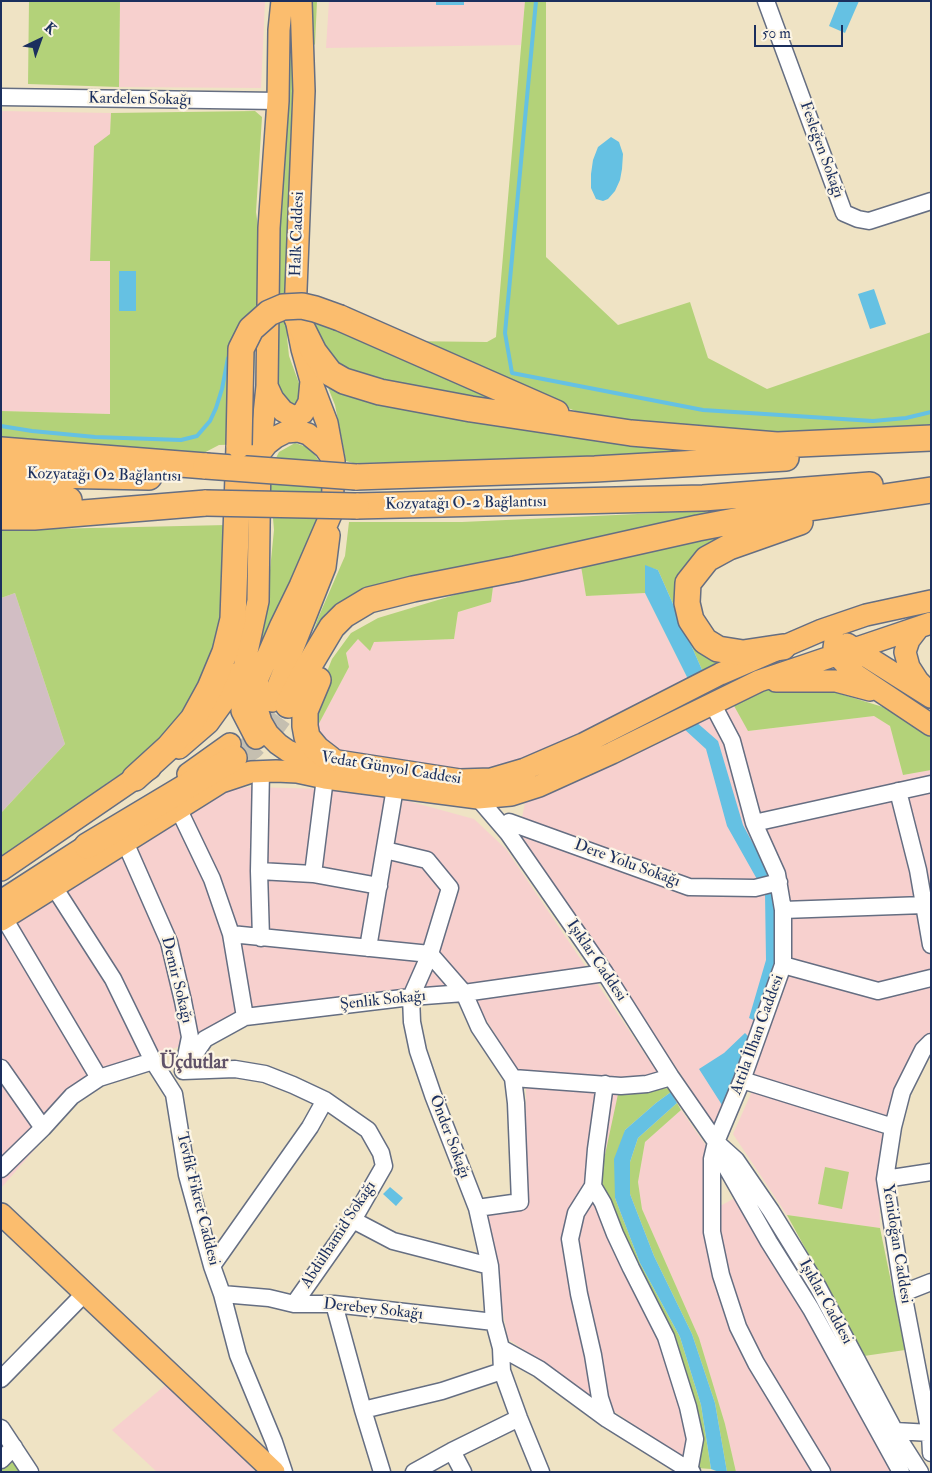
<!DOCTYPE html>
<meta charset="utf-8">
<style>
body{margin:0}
#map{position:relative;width:932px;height:1473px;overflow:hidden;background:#efe3c4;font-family:"IM FELL Double Pica",serif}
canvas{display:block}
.frame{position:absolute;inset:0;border:2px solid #1b2f5e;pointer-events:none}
.north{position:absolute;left:15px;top:15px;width:50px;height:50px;-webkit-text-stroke:4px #fcf5e5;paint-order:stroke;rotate:42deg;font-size:14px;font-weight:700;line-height:20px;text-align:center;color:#1b2f5e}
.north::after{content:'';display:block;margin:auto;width:18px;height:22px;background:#1b2f5e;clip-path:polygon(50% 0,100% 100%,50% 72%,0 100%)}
.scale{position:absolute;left:754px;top:25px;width:89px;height:22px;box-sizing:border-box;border:2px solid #1b2f5e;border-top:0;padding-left:6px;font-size:15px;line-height:18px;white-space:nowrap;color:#1b2f5e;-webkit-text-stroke:4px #fcf5e5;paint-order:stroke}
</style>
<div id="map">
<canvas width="932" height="1473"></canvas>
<div class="frame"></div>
<div class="north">K</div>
<div class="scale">50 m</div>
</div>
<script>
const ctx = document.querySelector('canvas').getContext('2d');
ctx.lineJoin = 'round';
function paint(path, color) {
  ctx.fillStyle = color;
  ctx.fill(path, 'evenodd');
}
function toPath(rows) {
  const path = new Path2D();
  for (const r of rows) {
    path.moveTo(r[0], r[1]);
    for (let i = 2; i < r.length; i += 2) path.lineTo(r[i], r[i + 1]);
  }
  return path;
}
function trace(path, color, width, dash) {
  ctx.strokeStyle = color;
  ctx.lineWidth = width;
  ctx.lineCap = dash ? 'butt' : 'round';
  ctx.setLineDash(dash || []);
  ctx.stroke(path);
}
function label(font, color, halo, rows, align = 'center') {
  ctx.font = font + ' "IM FELL Double Pica",serif';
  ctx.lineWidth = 4.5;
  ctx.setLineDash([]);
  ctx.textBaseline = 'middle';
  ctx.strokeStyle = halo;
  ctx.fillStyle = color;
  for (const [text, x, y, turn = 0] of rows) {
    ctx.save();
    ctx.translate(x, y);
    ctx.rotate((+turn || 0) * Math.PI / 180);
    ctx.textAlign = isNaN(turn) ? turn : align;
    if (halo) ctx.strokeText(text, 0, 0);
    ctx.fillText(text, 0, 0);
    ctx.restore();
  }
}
paint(toPath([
 [120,1,265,1,261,88,119,87],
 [329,1,525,1,521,45,326,48],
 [1,111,111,113,110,134,90,261,110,261,110,414,1,411],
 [581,565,586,596,645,593,688,679,530,766,481,773,346,754,322,747,315,731,349,667,346,653,358,639,374,642,454,639,458,612,491,602,493,587],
 [733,704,749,731,874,716,890,726,903,775,931,770,931,1031,897,1085,894,1124,751,1077,720,1133,519,832,526,798],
 [249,787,328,789,408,801,474,819,506,849,668,1088,618,1094,646,1286,697,1468,508,1339,484,1214,525,1206,526,1084,467,989,242,1011,183,1045,159,1054,146,1068,104,1082,70,1109,1,1188,1,931,223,789],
 [754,1087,884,1134,879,1184,880,1228,787,1215,733,1134],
 [681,1110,709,1150,718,1207,737,1197,895,1472,736,1472,725,1424,699,1338,642,1209,638,1182,645,1142],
 [168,1383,256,1472,157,1472,112,1430]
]), '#f7d0ce');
paint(toPath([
 [15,593,65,744,1,813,1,598]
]), '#d2bec4');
paint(toPath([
 [29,1,120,1,119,87,28,84],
 [290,1,295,7,287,253,287,337,289,356,300,386,302,395,297,406,286,405,277,384,278,255],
 [304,1,317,1,315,44,302,58],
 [525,1,546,1,546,257,618,325,690,302,708,358,767,389,931,332,931,424,876,431,777,435,637,428,578,412,402,341,487,342,496,337],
 [255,111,262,117,256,212,260,240,251,444,219,445,198,456,1,438,1,411,110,414,110,261,90,261,94,146,110,134,111,113],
 [313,320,518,408,347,375,321,348],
 [321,370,738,450,690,459,353,463,346,461,335,405],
 [295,443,310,448,319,461,323,487,319,515,312,540,256,658,268,590,274,530,269,472,279,452],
 [748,509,362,592,326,613,308,648,318,618,345,556,349,522,462,522],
 [774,521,724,542,682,602,731,659,703,672,658,570,645,566,645,593,586,596,581,566,493,587,491,602,458,612,454,639,374,642,370,651,358,639,346,653,349,667,315,731,311,712,332,659,351,633,378,618,511,578],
 [227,525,223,616,213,656,179,721,141,761,110,781,32,839,1,858,1,813,65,744,15,593,1,598,1,530],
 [766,690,834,692,883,707,931,736,931,770,903,775,890,726,874,716,748,731,733,704],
 [668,1088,671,1092,656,1103,625,1130,615,1198,640,1263,680,1337,701,1405,711,1469,697,1468,700,1432,600,1178,618,1094],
 [677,1103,681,1110,645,1142,638,1182,642,1209,699,1338,725,1424,736,1472,727,1472,715,1403,692,1334,654,1256,630,1194,630,1162,638,1138],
 [825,1167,849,1172,842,1209,818,1204],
 [787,1215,880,1228,905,1350,864,1356],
 [12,1456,23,1472,1,1472,1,1468]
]), '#b3d279');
paint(toPath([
 [436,1,464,1,464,5,436,5],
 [839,1,859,1,845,33,829,26],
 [611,137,619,142,623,154,622,169,620,180,615,191,608,199,603,201,596,199,591,188,591,174,593,160,598,147],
 [119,271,136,271,136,311,119,311],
 [874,289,886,324,870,329,858,294],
 [645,565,658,570,703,672,688,679,645,593],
 [695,721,718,741,743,825,771,877,758,881,727,826,706,749,683,728],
 [765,893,773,893,779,962,758,1022,749,1018,766,960],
 [745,1033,751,1039,722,1105,699,1069,724,1053],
 [671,1092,677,1103,638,1138,630,1162,630,1194,654,1256,692,1334,715,1403,727,1472,719,1472,711,1469,701,1405,680,1337,640,1263,615,1198,614,1159,625,1130,656,1103],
 [390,1187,403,1198,396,1206,383,1194]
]), '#65c1e3');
trace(toPath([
 [536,1,505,333,512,373,703,410,873,421,906,418,931,412],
 [1,426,32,431,95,437,181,440,197,436,210,421,216,408,222,389,228,358]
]), '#65c1e3', 4);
trace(toPath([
 [234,758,252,747,275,723,288,705]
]), '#c5bfb0', 25, [25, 12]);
const minor = toPath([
 [766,1,844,213,858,219,869,221,931,201],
 [1,97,278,101],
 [712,703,732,741,754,823,777,874,783,910,783,965,742,1080,716,1142,712,1159,712,1232,721,1275,738,1327,756,1363,822,1472],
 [261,771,259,871,313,874,379,886],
 [898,791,918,870,931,945],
 [478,798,508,833,605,973,671,1077,716,1142,736,1160,771,1211,818,1287,899,1439,920,1472],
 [178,808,212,879,231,934,245,1017],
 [509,822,689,887,755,888,779,882],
 [754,823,931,784],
 [125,842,169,942,183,1001,190,1037,184,1066],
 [385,850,427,860,450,888,430,954,411,997,412,1022,418,1051,433,1095,477,1208,490,1266,494,1322,501,1348,502,1371,519,1418,541,1472],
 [259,871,261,938],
 [313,874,325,778],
 [54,887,113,979,153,1061,174,1094,187,1175,212,1266,222,1294,238,1355,274,1442,284,1472],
 [783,910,924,905],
 [4,918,99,1078],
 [231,934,430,954,464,993,479,1027,513,1078,621,1086,647,1084,671,1077],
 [368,948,395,788],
 [783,965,878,991,931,978],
 [931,1042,923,1050,902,1092,893,1127,885,1179,903,1293,930,1434,931,1453],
 [1,1068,43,1128],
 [183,1071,205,1039,245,1017,411,997,464,993,605,973],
 [183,1071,235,1069,265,1074,293,1085,325,1100,368,1130,381,1153,384,1166,353,1220,294,1304],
 [742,1080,893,1127],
 [605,1084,596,1149,593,1186,603,1203,615,1234,631,1268,666,1337,688,1407,695,1439,689,1472],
 [718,1146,724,1163,769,1242,811,1309,901,1472],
 [1,1169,43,1128,72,1096,99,1078,153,1061],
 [885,1179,931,1172],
 [593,1186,576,1213,570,1239,579,1294,593,1355,600,1398,607,1419],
 [477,1208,520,1202,516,1103,513,1078],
 [353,1220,393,1241,490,1266],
 [212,1266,310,1127,325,1100],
 [903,1293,931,1282],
 [222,1294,269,1298,294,1304,334,1304,494,1322],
 [334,1304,363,1410,382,1472],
 [501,1348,539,1369,607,1419,692,1472],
 [1,1379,85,1293],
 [363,1410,442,1391,502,1371],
 [1,1428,30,1472],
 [895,1431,931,1433],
 [452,1451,463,1472],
 [1,1460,14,1447],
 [414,1472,452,1451,519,1418]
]);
const major = toPath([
 [301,1,304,91,295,314,302,349,311,381,327,423,334,461,332,512,300,586,281,625,258,678,255,702,261,722,268,734,278,744,288,751,299,755,460,780,491,779,525,769,583,744,720,674,822,630,866,615,931,601],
 [267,386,273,399,283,411,294,417,303,413,309,402,311,381],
 [260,453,267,444,276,437,286,432,298,431,308,434,325,448,334,461],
 [919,627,909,640,905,652,909,667,918,681,927,690],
 [835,641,834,648,836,654,856,675,931,725],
 [847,644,931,697],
 [776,681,836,681,870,690],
 [272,701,325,567,329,535],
 [256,738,242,711,245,661,258,601,260,453,267,386,269,228,278,101,279,30,282,1],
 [179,748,208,723,234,687,240,672],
 [188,774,230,744],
 [1,870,150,768],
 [1,901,100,837],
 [1,920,221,782,251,772,276,771,297,772,325,778,478,798,511,795,539,786,612,753,759,681,931,623],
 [1,1214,274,1472]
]);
const highway = toPath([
 [295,314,314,352,330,373,344,381,380,392,471,409,631,433,777,445,931,438],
 [340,318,556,413],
 [1,450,206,466],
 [1,474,149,477],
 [356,477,595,469,786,458],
 [1,498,69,500],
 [356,506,703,498,870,485],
 [1,517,34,517,206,503],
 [783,647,743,653,718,649,705,641,691,620,687,603,688,583,707,559,729,547,800,522],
 [318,680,305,711,305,726,307,737,317,749,330,759],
 [288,705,304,674,332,627,344,615,369,600,413,589,515,569,698,528,782,512,931,490],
 [135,778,169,747,193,719,210,688,225,652,233,619,239,447],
 [87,846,234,758]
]);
trace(minor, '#656e82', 19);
trace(major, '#656e82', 24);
trace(highway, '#656e82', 28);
trace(minor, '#fff', 16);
trace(major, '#fbbd6e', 21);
trace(highway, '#fbbd6e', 25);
const highwayBridge = toPath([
 [239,445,241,349,251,329,269,313,283,307,302,306,315,309,340,318],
 [206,466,356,477],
 [206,503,356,506]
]);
trace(highwayBridge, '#656e82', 28, []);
trace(highwayBridge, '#fbbd6e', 25);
label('16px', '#1b2f5e', '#fcf5e5', [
 ["Kardelen Sokağı",140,100,1],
 ["Fesleğen Sokağı",821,150,70],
 ["Halk Caddesi",298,234,-88],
 ["Kozyatağı O2 Bağlantısı",104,476,1],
 ["Kozyatağı O-2 Bağlantısı",466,504,-1],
 ["Vedat Günyol Caddesi",391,769,9],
 ["Dere Yolu Sokağı",627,864,20],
 ["Işıklar Caddesi",596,961,56],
 ["Demir Sokağı",176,980,76],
 ["Şenlik Sokağı",383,1001,-6],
 ["Attila İlhan Caddesi",758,1035,-70],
 ["Önder Sokağı",449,1137,69],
 ["Tevfik Fikret Caddesi",197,1199,76],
 ["Abdülhamid Sokağı",339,1235,-57],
 ["Yenidoğan Caddesi",896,1244,81],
 ["Işıklar Caddesi",825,1302,61],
 ["Derebey Sokağı",373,1310,6]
]);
label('bold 19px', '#605268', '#fcf5e5', [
 ["Üçdutlar",194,1064]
]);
</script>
